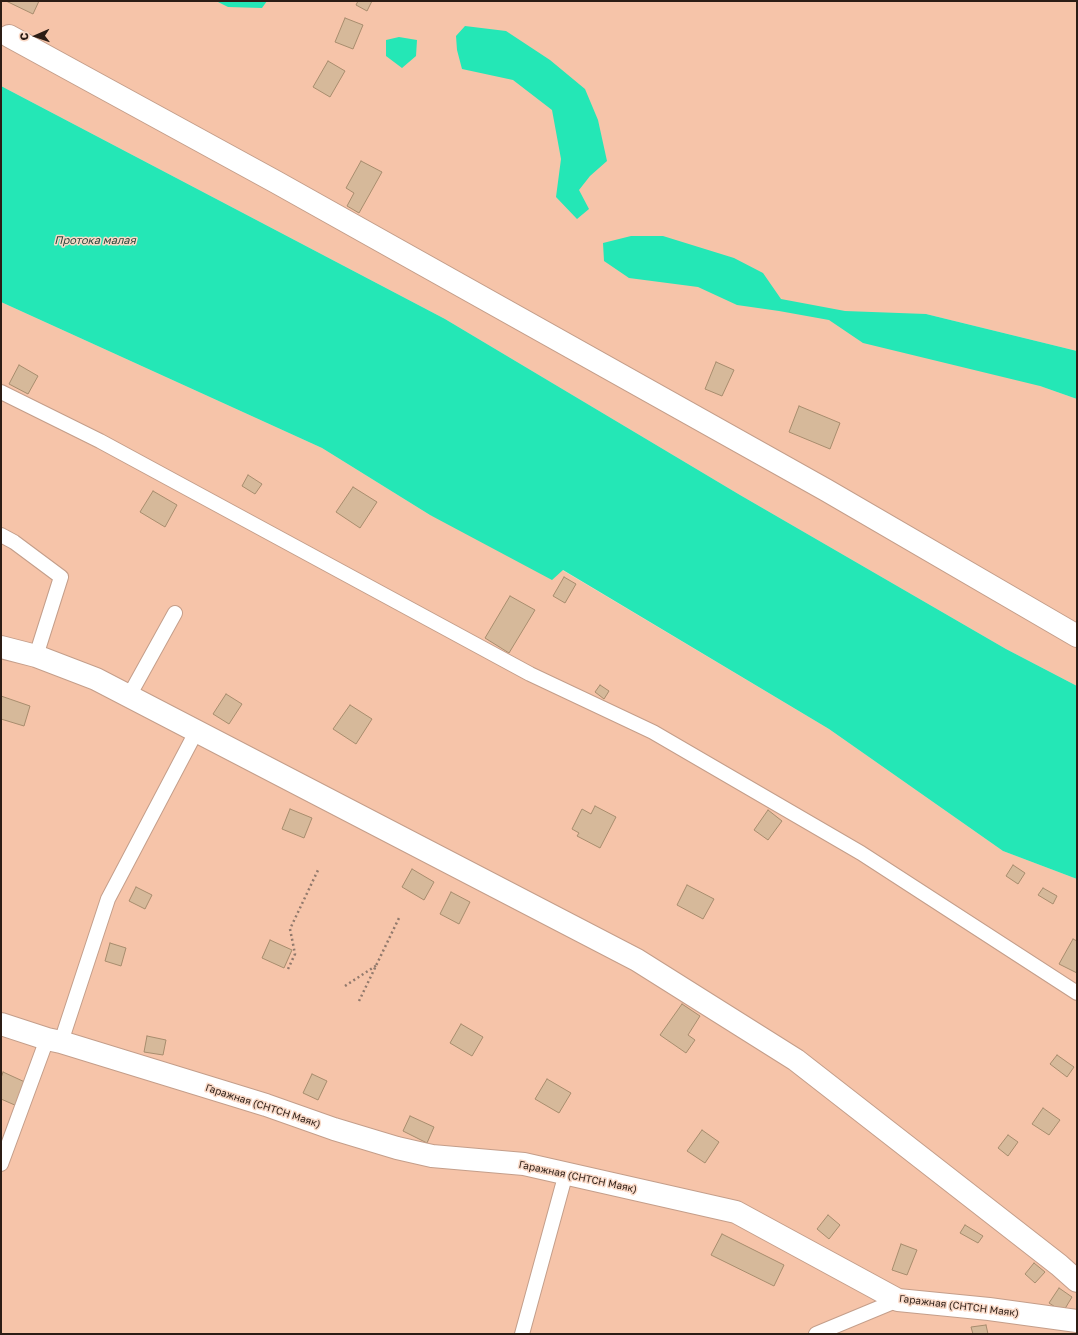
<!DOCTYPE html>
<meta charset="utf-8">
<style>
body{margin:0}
#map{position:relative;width:1078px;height:1335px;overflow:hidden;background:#f9d9c7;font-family:"Golos Text",sans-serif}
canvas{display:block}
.frame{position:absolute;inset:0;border:2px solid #2c1d15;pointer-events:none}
.north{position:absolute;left:16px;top:16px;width:40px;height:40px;-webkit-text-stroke:3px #f9d9c7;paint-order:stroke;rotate:268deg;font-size:11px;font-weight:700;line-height:16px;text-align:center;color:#2c1d15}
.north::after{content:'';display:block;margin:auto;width:14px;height:18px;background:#2c1d15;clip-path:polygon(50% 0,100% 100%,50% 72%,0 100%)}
</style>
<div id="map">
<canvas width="1078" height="1335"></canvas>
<div class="frame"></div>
<div class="north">С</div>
</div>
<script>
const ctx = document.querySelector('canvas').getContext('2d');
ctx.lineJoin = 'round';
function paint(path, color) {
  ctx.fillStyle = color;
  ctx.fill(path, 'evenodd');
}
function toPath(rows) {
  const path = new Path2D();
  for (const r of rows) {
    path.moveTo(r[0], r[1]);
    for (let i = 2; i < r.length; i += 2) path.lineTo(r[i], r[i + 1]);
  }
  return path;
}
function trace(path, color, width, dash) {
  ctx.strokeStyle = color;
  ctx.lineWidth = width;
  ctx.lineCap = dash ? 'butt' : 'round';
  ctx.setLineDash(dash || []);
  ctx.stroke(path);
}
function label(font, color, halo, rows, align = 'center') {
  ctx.font = font + ' "Golos Text",sans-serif';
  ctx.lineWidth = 3;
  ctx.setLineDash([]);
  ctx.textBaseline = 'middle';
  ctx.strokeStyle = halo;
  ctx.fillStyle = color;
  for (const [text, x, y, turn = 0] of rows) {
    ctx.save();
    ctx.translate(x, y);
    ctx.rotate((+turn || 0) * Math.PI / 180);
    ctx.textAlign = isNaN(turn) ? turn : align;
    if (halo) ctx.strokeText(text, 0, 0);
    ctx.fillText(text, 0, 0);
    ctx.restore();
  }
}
paint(toPath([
 [1,1,1077,1,1077,351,926,314,1040,386,1077,399,1077,686,1006,649,740,495,445,319,1,86],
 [1,302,322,448,430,515,562,570,829,729,1003,851,1077,879,1077,1334,1,1334]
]), '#f6c4a9');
paint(toPath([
 [216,1,267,1,262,8,228,7],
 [465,26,506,31,550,60,585,89,598,120,607,161,590,176,579,190,589,209,577,219,556,197,561,159,552,110,513,80,462,69,457,50,456,36],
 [399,37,417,40,416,56,402,68,386,56,386,40],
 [1,86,445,319,740,495,1006,649,1077,686,1077,879,1003,851,829,729,563,570,552,580,430,515,322,448,1,302],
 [631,236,663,236,734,258,763,273,781,299,845,311,926,314,1077,351,1077,399,1040,386,863,343,829,320,779,311,737,305,698,287,629,278,604,261,603,243]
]), '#24e7b6');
const building = toPath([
 [6,1,39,1,33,14,6,1],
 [358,1,372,1,367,11,356,5,358,1],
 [345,18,363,25,353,49,335,42,345,18],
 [328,61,345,71,330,97,313,87,328,61],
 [361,161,382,172,359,213,347,206,354,193,346,188,361,161],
 [716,362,734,370,722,396,705,389,716,362],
 [19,365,38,376,28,394,9,384,19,365],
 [799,406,840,423,830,449,789,432,799,406],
 [248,475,262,484,255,494,242,486,248,475],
 [353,487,377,502,360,528,336,512,353,487],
 [153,491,177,505,165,527,140,512,153,491],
 [564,577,576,584,565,603,553,596,564,577],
 [510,596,535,610,509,653,485,638,510,596],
 [600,685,609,691,604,699,595,692,600,685],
 [226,694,242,704,229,724,213,714,226,694],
 [1,696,30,706,24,726,1,719,1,696],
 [350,705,372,719,356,744,333,729,350,705],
 [595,806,616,817,600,848,577,836,579,833,572,829,582,809,591,814,595,806],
 [290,809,312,818,304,838,282,829,290,809],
 [768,810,782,821,768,840,754,830,768,810],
 [1013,865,1025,873,1018,884,1006,876,1013,865],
 [412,869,434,882,424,900,402,887,412,869],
 [687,885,714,899,703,919,677,905,687,885],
 [136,887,152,895,145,909,129,901,136,887],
 [1043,888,1057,896,1053,904,1038,895,1043,888],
 [451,892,470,902,459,924,440,914,451,892],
 [1073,939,1077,941,1077,973,1059,964,1073,939],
 [270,940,292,950,284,968,262,958,270,940],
 [110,943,126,948,121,966,105,961,110,943],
 [682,1004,700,1016,688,1035,695,1040,686,1053,660,1035,682,1004],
 [461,1024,483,1037,472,1056,450,1043,461,1024],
 [147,1036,166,1040,163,1055,144,1052,147,1036],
 [1057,1055,1074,1067,1067,1077,1050,1064,1057,1055],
 [3,1072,27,1083,17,1106,1,1099,1,1078,3,1072],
 [312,1074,327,1081,318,1100,303,1093,312,1074],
 [547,1079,571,1093,559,1113,535,1099,547,1079],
 [1043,1108,1060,1120,1049,1135,1032,1124,1043,1108],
 [410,1116,434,1127,427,1143,403,1131,410,1116],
 [702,1130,719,1142,705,1163,687,1151,702,1130],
 [1008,1135,1018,1142,1008,1156,998,1148,1008,1135],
 [828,1215,840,1225,829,1239,817,1229,828,1215],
 [965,1225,983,1236,978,1243,960,1233,965,1225],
 [722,1234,784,1265,774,1286,711,1255,722,1234],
 [901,1244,917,1250,907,1275,892,1270,901,1244],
 [1034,1263,1045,1272,1035,1283,1025,1274,1034,1263],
 [1059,1288,1072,1297,1063,1312,1049,1303,1059,1288],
 [986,1325,988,1334,973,1334,971,1327,986,1325]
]);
paint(building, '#d6b99a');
trace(building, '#a88d6e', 1);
const service = toPath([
 [1,392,100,441,530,674,653,732,861,853,1077,993],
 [1,535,14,542,61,577,36,656],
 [129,696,175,613],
 [61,1042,108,899,196,732],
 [1,1164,47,1039],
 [522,1334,566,1173],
 [816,1334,898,1300]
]);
const minor = toPath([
 [9,36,276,182,826,490,1077,636],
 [1,647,36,656,96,679,637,960,796,1060,1059,1265,1077,1281],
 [1,1024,47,1039,61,1042,266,1105,334,1129,397,1148,432,1156,524,1164,736,1212,898,1300,989,1309,1077,1321]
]);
trace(service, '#c49e8a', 16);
trace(minor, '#c49e8a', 24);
trace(toPath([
 [288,969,295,954,290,929,319,868],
 [345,986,377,965],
 [359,1001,399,918]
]), '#91796c', 2.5, [2, 3]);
trace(service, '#fff', 14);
trace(minor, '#fff', 22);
label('10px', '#2c1d15', '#f9d9c7', [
 ["Гаражная (СНТСН Маяк)",263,1106,18],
 ["Гаражная (СНТСН Маяк)",578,1177,12],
 ["Гаражная (СНТСН Маяк)",959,1306,7]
]);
label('italic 11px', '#2b473d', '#f9d9c7', [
 ["Протока малая",95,241]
]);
</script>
